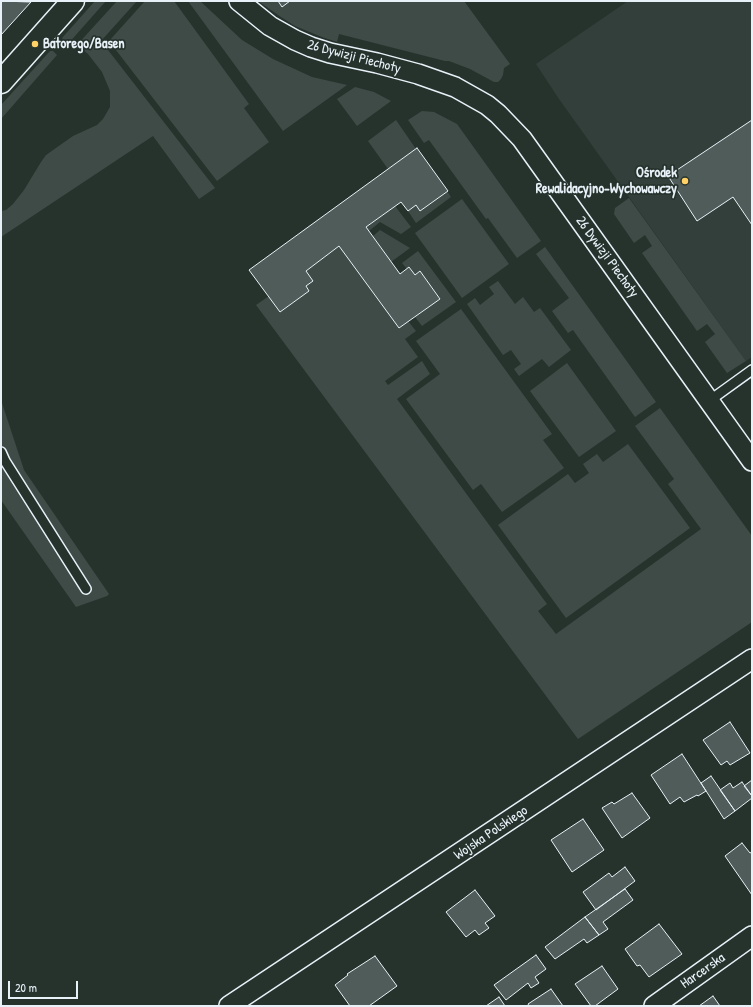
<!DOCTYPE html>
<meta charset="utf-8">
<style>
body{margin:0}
#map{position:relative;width:753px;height:1007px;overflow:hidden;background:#26332d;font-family:"Patrick Hand",sans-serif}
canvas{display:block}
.frame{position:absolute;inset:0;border:2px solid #e8f1f8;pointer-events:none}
.scale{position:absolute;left:8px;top:981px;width:70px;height:18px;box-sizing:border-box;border:2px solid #e8f1f8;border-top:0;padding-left:5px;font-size:12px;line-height:14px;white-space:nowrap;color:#e8f1f8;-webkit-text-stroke:3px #26332d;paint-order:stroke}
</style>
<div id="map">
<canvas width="753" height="1007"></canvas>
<div class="frame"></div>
<div class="scale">20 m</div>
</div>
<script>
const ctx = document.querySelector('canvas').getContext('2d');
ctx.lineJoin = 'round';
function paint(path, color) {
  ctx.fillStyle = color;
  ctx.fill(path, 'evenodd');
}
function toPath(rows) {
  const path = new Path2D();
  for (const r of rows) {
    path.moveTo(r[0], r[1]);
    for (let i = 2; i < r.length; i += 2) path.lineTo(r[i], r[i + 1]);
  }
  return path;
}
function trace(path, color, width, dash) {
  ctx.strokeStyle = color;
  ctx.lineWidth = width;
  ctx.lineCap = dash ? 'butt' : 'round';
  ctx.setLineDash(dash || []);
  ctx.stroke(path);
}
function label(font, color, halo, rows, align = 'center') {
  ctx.font = font + ' "Patrick Hand",sans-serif';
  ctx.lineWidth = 3.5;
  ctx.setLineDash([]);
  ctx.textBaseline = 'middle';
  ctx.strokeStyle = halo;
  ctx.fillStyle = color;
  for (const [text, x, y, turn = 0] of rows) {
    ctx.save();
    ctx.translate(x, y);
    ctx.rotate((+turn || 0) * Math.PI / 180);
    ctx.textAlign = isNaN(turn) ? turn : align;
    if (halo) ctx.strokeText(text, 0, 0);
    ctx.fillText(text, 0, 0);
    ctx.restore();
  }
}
paint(toPath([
 [628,1,752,1,752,357,746,361,559,99,536,64]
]), '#333f3a');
paint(toPath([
 [95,1,106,1,67,45,63,40,62,38],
 [117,1,137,1,101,41,215,188,199,199,153,136,1,237,1,211,6,210,13,204,24,190,41,162,46,155,73,136,97,125,103,119,110,107,110,91,102,72,88,54,83,50,78,49,77,45],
 [145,1,174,1,249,104,244,108,269,142,217,181,109,41],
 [188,1,200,1,242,40,273,59,312,77,347,85,283,131],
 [258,1,278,1,282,7,290,1,464,1,510,64,504,68,503,75,501,79,498,82,494,82,470,69,449,61,445,61,339,34,337,42,322,37,295,26,281,17],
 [50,51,53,51,57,55,1,119,1,105],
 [355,87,374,92,391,101,357,126,337,99],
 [422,111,434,112,457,124,541,241,517,258,488,218,486,219,429,140,424,143,408,120],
 [396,120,416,149,388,169,368,141],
 [447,191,451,197,416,223,408,211,416,205,420,211],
 [629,198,746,361,727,373,705,342,715,334,707,324,697,331,642,253,652,246,645,235,634,243,614,214,615,208],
 [462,199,509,264,462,298,415,233],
 [395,206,411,227,401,234,380,222,369,231,366,227],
 [380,230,410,248,391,262,373,236],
 [339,246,399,328,408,321,416,331,405,339,418,357,385,381,388,385,422,361,430,374,397,399,547,604,538,611,556,634,701,529,668,484,674,479,635,426,660,408,752,536,752,622,578,739,256,305,269,296,280,312,309,291,306,286,306,271],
 [545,247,656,402,635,417,573,330,568,333,552,311,569,298,536,254],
 [418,251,456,302,422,326,415,317,440,298,420,271,415,275,410,267,407,269,402,263],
 [498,281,515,304,523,297,534,312,540,308,571,350,549,367,542,359,519,376,514,369,521,364,511,350,503,355,467,304,475,298,480,305,494,294,489,287],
 [461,309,552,434,543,440,564,468,502,512,481,484,473,490,406,399,440,374,416,341],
 [567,363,616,431,579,457,530,391],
 [1,400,24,470,109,594,107,596,76,607,1,500],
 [628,444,690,528,566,618,498,525,568,474,575,483,589,473,583,464,597,454,603,462]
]), '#3e4b47');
const building = toPath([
 [1,1,31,2,1,35,1,1],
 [278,1,290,1,282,7,278,1],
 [752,120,752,225,733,197,697,221,668,176,752,120],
 [417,148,448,191,420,211,416,205,408,211,401,202,366,227,400,274,409,267,415,275,420,271,440,299,399,328,339,246,306,271,313,281,306,286,309,291,280,312,249,270,417,148],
 [730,722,750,753,730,765,727,761,721,765,703,740,730,722],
 [682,754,706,791,698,796,697,795,684,802,680,797,670,804,651,775,682,754],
 [711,776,735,811,724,819,701,783,711,776],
 [752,780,752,796,744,786,752,780],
 [742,782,752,796,752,798,735,811,720,790,730,783,733,788,742,782],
 [632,793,650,818,622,838,602,808,612,802,614,804,632,793],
 [583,819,604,850,572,872,551,840,583,819],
 [742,843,750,853,752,852,752,895,725,856,742,843],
 [625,867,635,881,596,910,583,892,609,873,612,877,625,867],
 [625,889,633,900,603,922,608,929,599,935,585,917,625,889],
 [475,890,495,916,485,923,489,928,479,935,475,930,466,937,446,912,475,890],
 [585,917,599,935,587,943,584,939,555,959,545,947,585,917],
 [659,924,682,954,649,977,640,965,637,966,625,949,659,924],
 [536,955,546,969,535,977,539,983,531,988,528,983,506,1000,494,985,536,955],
 [375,956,397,986,369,1006,350,1006,335,985,348,975,347,974,375,956],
 [602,966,618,989,595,1006,591,1006,575,984,602,966],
 [551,989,563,1006,529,1006,528,1004,551,989],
 [713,996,720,1006,699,1006,713,996],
 [499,997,505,1006,486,1006,499,997]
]);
paint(building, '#505c59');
trace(building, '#e8f1f8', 1);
const service = toPath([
 [709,401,752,370],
 [1,452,5,461,86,589]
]);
const minor = toPath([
 [239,1,270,26,295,40,311,47,330,53,377,63,418,74,455,87,487,105,498,114,522,139,752,461],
 [229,1006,752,659],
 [654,1006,752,936]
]);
const tertiary = toPath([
 [1,82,73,1]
]);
trace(service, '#e8f1f8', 12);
trace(minor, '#e8f1f8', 22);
trace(tertiary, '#e8f1f8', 25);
trace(service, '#26332d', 9);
trace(minor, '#26332d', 19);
trace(tertiary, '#26332d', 22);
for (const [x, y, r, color] of [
 [35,44,4,"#ffd166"],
 [685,181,4,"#ffd166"]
]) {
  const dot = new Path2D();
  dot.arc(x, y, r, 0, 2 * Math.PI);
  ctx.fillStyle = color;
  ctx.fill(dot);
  trace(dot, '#26332d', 1.5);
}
label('bold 14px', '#e8f1f8', '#26332d', [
 ["Batorego/Basen",43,44],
 ["Ośrodek",677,173,"right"],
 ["Rewalidacyjno-Wychowawczy",677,189,"right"]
], 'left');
label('14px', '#e8f1f8', '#26332d', [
 ["26 Dywizji Piechoty",354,57,15],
 ["26 Dywizji Piechoty",607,257,54],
 ["Wojska Polskiego",491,833,-34],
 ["Harcerska",703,971,-35]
]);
</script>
